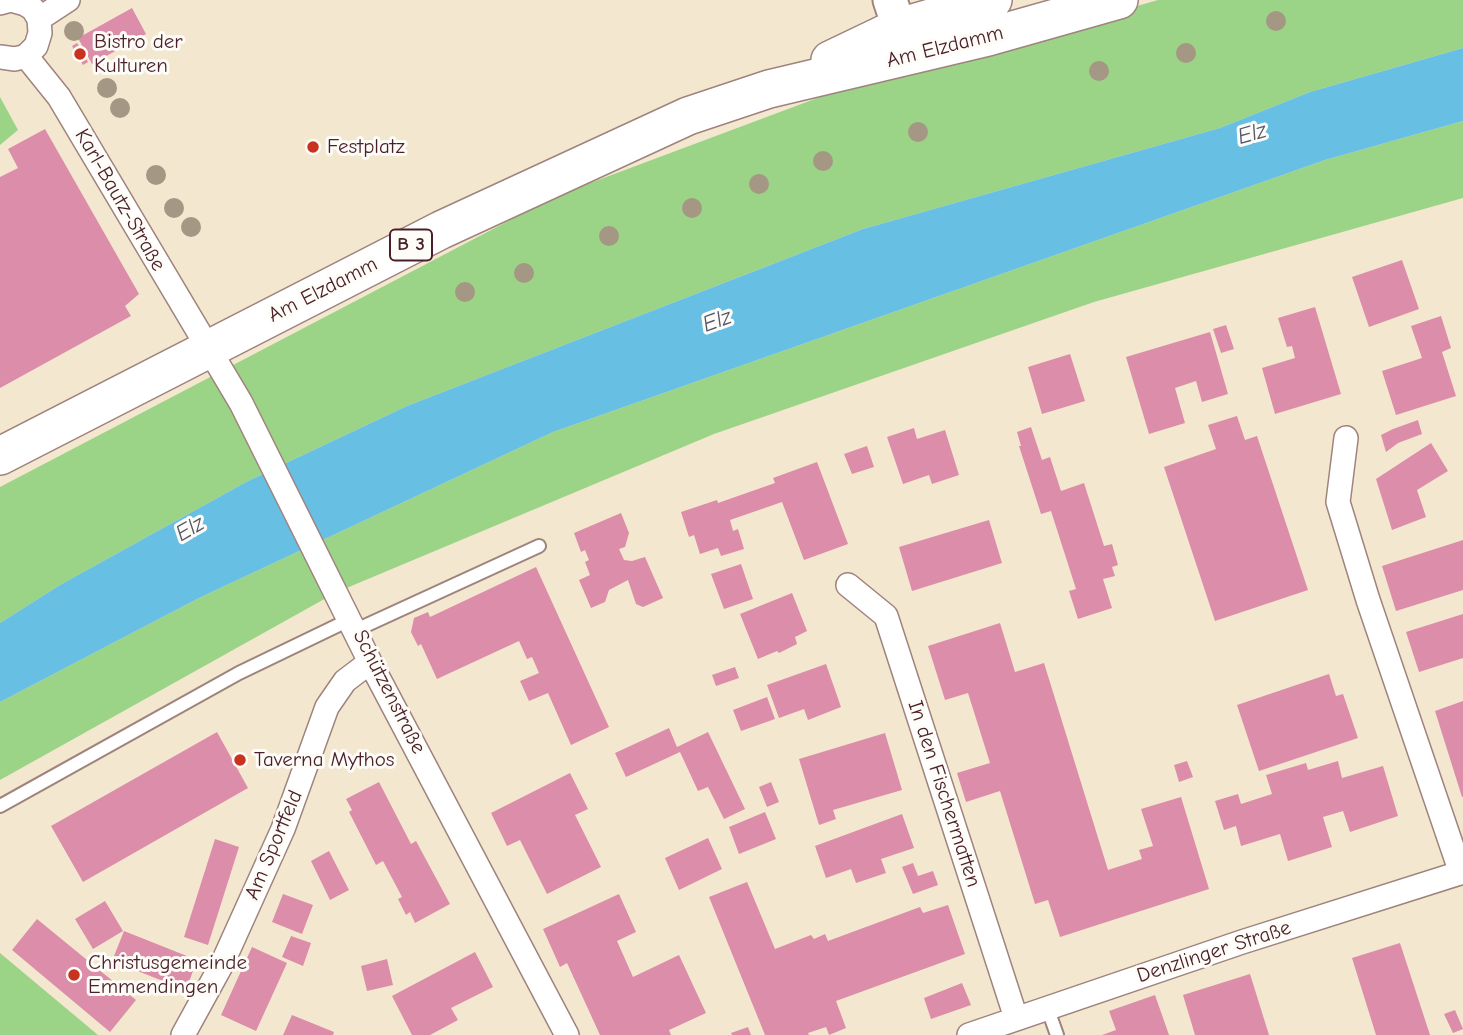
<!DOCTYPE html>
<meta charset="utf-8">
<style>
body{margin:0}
canvas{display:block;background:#f4e7cf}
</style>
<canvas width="1463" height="1035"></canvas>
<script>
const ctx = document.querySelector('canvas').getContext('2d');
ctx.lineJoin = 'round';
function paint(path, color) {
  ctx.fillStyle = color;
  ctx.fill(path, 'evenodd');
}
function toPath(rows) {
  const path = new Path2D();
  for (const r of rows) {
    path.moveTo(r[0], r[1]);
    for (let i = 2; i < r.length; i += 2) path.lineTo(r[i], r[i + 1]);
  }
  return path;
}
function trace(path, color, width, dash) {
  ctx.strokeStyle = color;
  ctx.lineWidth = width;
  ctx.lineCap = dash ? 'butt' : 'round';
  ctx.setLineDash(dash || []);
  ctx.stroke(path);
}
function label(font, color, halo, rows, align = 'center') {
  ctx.font = font + ' "Comic Neue",sans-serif';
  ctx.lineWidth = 6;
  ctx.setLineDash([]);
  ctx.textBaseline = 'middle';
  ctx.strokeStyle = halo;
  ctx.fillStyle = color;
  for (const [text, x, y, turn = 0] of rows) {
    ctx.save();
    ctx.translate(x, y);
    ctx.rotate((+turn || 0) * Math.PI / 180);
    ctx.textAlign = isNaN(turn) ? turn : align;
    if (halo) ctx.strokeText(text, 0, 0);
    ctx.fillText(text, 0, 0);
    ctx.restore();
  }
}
paint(toPath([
 [1158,0,1463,0,1463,48,1310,92,1220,128,863,229,407,406,248,481,60,585,0,623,0,487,558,195,820,97],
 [0,97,18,130,0,145],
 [1463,121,1463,198,1094,302,714,434,337,592,0,780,0,702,199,598,553,432,1325,160],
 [0,953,98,1035,0,1035]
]), '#9cd487');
paint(toPath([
 [1463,48,1463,121,1325,160,553,432,199,598,0,702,0,623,60,585,248,481,407,406,863,229,1220,128,1310,92]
]), '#67bfe4');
paint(toPath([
 [132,8,146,34,92,64,78,38],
 [77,43,88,62,83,65,72,46],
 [45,129,139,294,125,306,131,316,0,388,0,177,18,168,8,149],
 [1402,260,1419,309,1369,327,1352,277],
 [1315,307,1341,394,1275,414,1262,368,1295,358,1292,346,1287,347,1278,318],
 [1441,316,1451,348,1442,352,1456,396,1396,415,1382,371,1422,358,1411,326],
 [1226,325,1234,349,1221,353,1213,329],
 [1210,332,1228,394,1202,402,1196,381,1175,388,1185,423,1149,434,1126,357],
 [1070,354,1085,401,1042,414,1028,367],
 [1237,416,1245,440,1257,436,1308,590,1215,621,1164,467,1216,449,1208,425],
 [1418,420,1422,434,1398,443,1386,452,1381,435,1393,429],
 [1031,427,1042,460,1050,457,1061,491,1084,483,1104,546,1112,544,1118,565,1112,567,1115,576,1103,579,1112,608,1078,619,1069,591,1076,589,1051,511,1041,514,1019,446,1021,446,1017,432],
 [914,428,917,439,945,430,959,475,932,484,929,475,903,484,887,437],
 [1431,443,1448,471,1417,490,1426,517,1392,530,1376,479],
 [867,446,874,467,852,474,844,454],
 [817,462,848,544,804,560,782,502,730,520,733,531,738,529,744,549,721,556,718,548,700,554,694,535,689,537,681,512,717,500,718,503,775,483,773,478],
 [621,513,629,533,625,547,619,549,624,560,632,561,645,557,663,598,643,607,636,604,628,580,609,590,605,602,591,608,579,580,590,575,585,562,589,560,585,550,581,552,574,533],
 [989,520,1002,563,912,591,899,547],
 [1463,540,1463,590,1396,611,1382,566],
 [741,564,753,599,724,609,711,574],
 [536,567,609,727,571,745,548,693,529,701,520,681,539,673,532,657,527,659,519,641,437,679,421,644,418,646,411,632,414,618,428,612,430,617],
 [792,593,807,631,795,637,797,644,779,653,777,651,758,659,740,614],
 [1463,614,1463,658,1419,672,1406,632],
 [1000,623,1015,672,1044,663,1108,870,1142,859,1139,850,1153,846,1141,809,1181,797,1209,889,1060,937,1048,900,1035,904,1000,791,966,802,957,773,990,763,968,693,945,700,928,646],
 [826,664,841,707,808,720,804,709,779,718,767,685],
 [735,667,739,678,716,686,712,675],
 [1329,674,1336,696,1343,694,1358,738,1259,771,1237,705],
 [767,697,775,719,741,731,733,710],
 [1463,701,1463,797,1462,797,1435,711],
 [669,728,677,747,708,732,745,809,724,819,708,787,698,791,680,752,626,777,615,753],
 [217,732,248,788,83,882,51,826],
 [885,733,902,790,833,810,836,819,819,825,799,759],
 [1187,761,1193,777,1179,782,1174,765],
 [1338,761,1342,778,1383,766,1398,816,1350,832,1343,811,1323,817,1332,847,1288,861,1280,834,1241,846,1236,826,1224,830,1215,801,1238,794,1241,804,1272,794,1266,775,1306,763,1308,770],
 [570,773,588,809,575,815,601,867,547,894,520,840,507,846,491,813],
 [379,782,411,844,416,841,450,904,415,923,410,912,406,915,398,899,402,897,383,861,376,865,349,812,352,810,346,799],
 [771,782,779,802,767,807,759,787],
 [765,812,776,839,739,854,729,827],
 [902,814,914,848,881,859,886,873,856,883,851,869,826,878,815,846],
 [708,838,722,869,679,890,665,858],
 [215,839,239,847,208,945,184,937],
 [329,851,349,890,330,900,311,861],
 [913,863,918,876,933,871,938,885,913,894,902,867],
 [747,882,775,949,811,935,814,939,825,934,828,941,920,907,923,913,948,905,965,954,836,1001,846,1028,829,1035,826,1027,808,1033,809,1035,765,1035,709,897],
 [283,894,313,905,302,934,272,922],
 [619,894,636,932,617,941,633,977,679,955,706,1013,669,1030,671,1035,600,1035,567,963,560,967,543,929],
 [105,901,123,931,93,949,75,919],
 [37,919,136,1000,110,1032,12,950],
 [124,931,197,960,186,990,112,961],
 [291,936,311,943,303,966,282,957],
 [1400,943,1430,1035,1376,1035,1352,958],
 [252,947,287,963,256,1031,221,1015],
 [475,952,493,987,451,1008,458,1020,430,1035,412,1035,392,996],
 [387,959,393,985,367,991,361,966],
 [1250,974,1269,1035,1195,1035,1183,995],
 [962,983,971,1005,931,1019,924,998],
 [1155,995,1169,1035,1102,1035,1116,1030,1109,1011],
 [1455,1010,1463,1029,1453,1033,1444,1014],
 [292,1015,334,1032,333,1035,283,1035],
 [748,1027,751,1035,732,1035,731,1033]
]), '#dc8daa');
const lane = toPath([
 [356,630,539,546],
 [0,806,239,673,351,619],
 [1047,1007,1057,1035]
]);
const street = toPath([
 [0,3,11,0,25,4,33,9,39,19,40,33,36,46,26,56,15,59,0,57],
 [39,19,68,0],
 [26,56,59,97,241,403,370,662,567,1035],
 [1346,438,1338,502,1368,600,1461,873],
 [848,585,886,616,1016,1018],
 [183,1035,222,964,283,829,327,707,345,681,370,662],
 [969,1035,1242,942,1463,872]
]);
const secondary = toPath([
 [890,0,899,27]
]);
const primary = toPath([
 [830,60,899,27,993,0],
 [0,456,441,230,688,116,769,89,988,37,1119,0]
]);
trace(lane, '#9f837d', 16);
trace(street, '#9f837d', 26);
trace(secondary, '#9f837d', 37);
trace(primary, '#9f837d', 40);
trace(lane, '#fff', 12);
trace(street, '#fff', 23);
trace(secondary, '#fff', 33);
trace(primary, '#fff', 37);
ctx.fillStyle = '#a49784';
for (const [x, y] of [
 [1276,21],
 [74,31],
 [1186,53],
 [1099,71],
 [107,88],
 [120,108],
 [918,132],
 [823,161],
 [156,175],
 [759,184],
 [174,208],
 [692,208],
 [191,227],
 [609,236],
 [524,273],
 [465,292]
]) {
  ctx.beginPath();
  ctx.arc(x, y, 10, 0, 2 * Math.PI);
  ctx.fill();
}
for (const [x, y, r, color] of [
 [80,54,7,"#c8321e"],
 [313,147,7,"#c8321e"],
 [240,760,7,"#c8321e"],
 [74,975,7,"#c8321e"]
]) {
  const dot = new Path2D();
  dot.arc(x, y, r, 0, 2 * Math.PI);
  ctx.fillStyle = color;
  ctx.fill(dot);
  trace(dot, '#fdfcf7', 2.5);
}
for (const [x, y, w] of [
 [411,245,42]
]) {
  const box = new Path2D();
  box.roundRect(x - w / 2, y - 15.5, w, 31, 5);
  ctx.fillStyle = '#fdfcf7';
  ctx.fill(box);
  trace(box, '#4a1f2b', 2);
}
label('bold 19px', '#4a1f2b', null, [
 ["B 3",411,245]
]);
label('21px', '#4a1f2b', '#fdfcf7', [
 ["Bistro der",94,42],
 ["Kulturen",94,66],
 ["Festplatz",327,147],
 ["Taverna Mythos",254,760],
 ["Christusgemeinde",88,963],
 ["Emmendingen",88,987]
], 'left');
label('21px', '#4a1f2b', '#fdfcf7', [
 ["Am Elzdamm",945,47,-14],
 ["Karl-Bautz-Straße",120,200,60],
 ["Am Elzdamm",323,290,-27],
 ["Schützenstraße",389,692,63],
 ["In den Fischermatten",944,794,72],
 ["Am Sportfeld",274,845,-67],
 ["Denzlinger Straße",1214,952,-18]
]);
label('italic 23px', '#54576c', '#fdfcf7', [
 ["Elz",1252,134,-16],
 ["Elz",717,321,-20],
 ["Elz",190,529,-30]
]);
</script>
